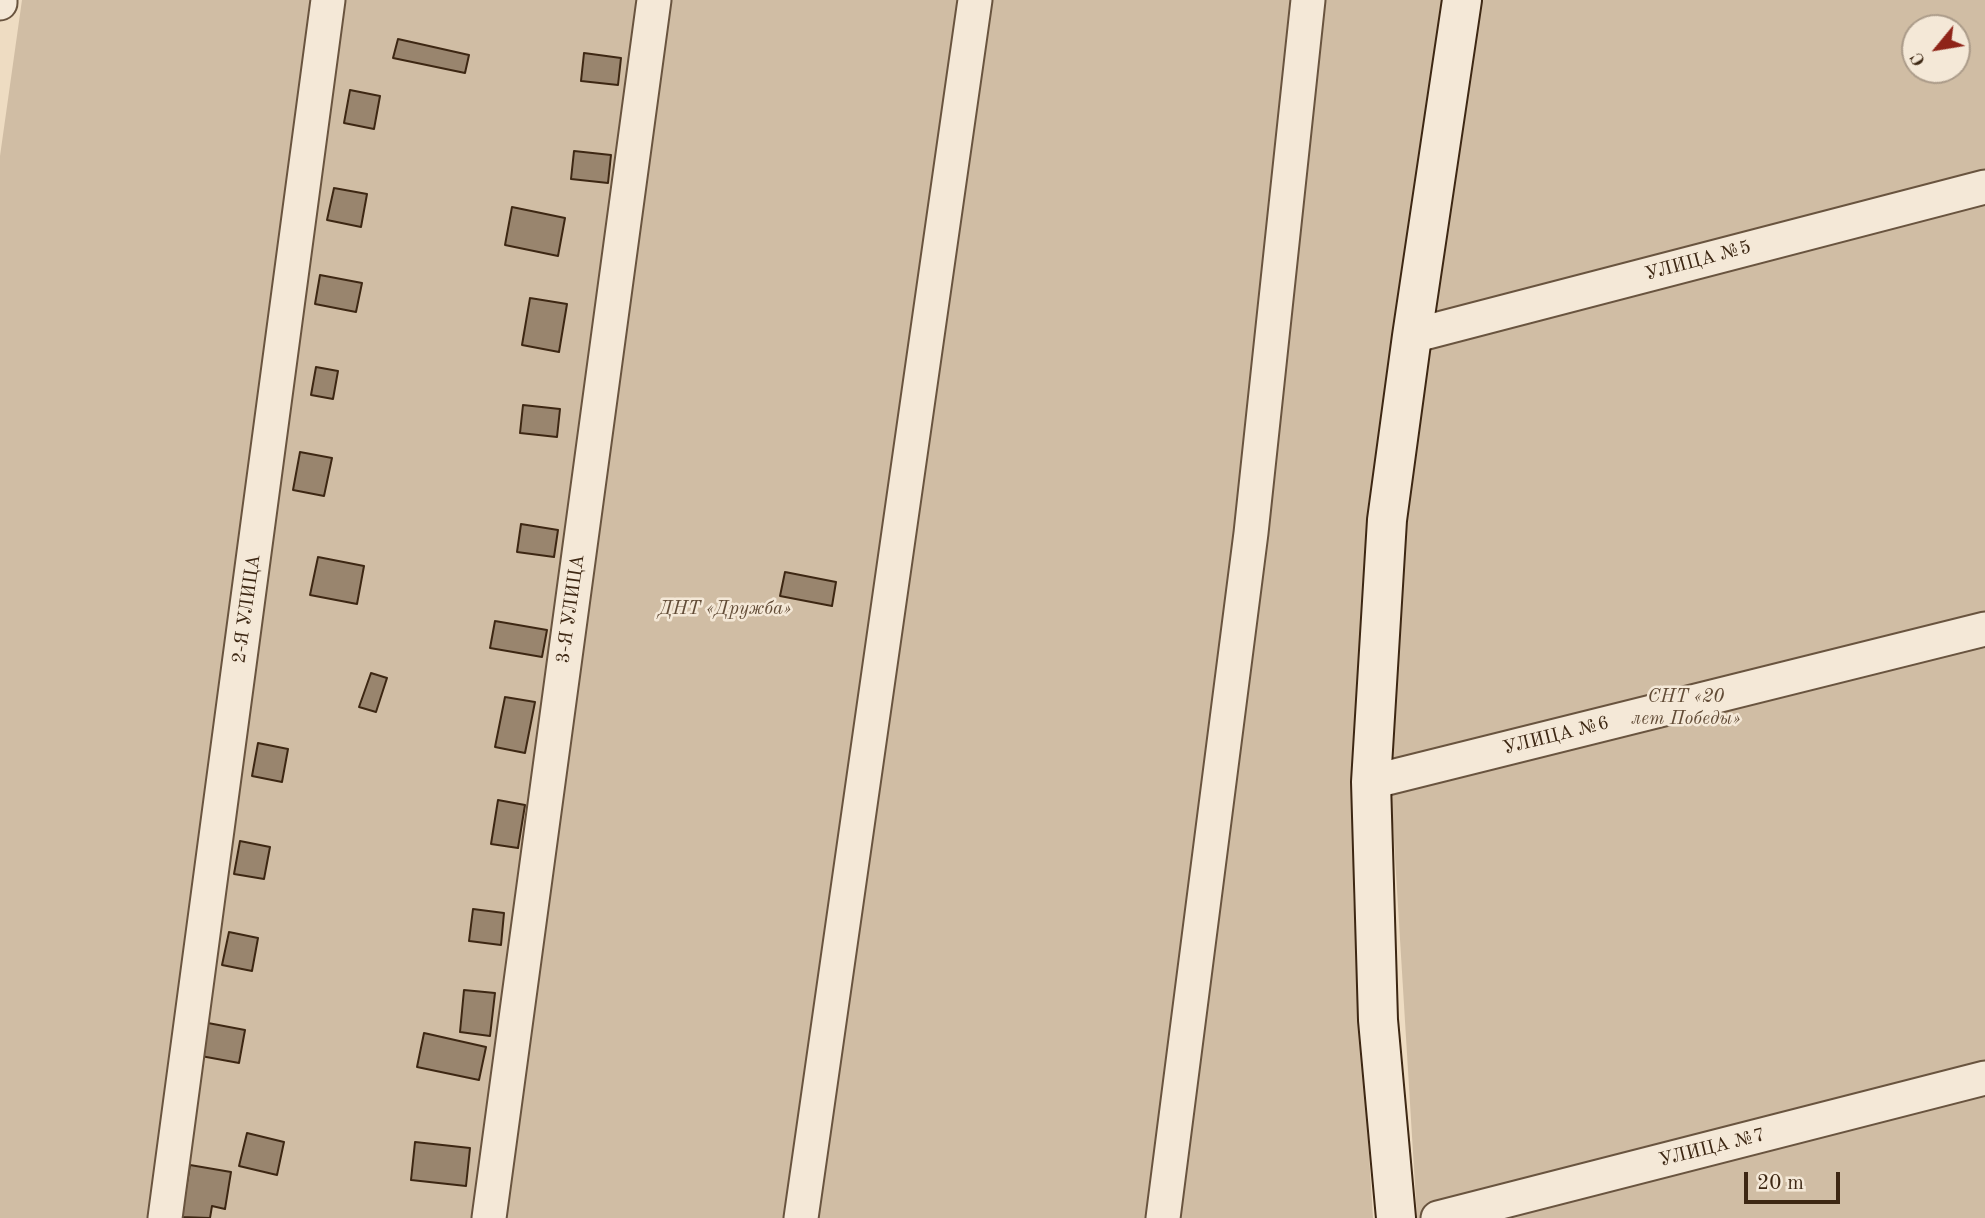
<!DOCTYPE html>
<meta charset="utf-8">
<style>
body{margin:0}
#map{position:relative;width:1985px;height:1218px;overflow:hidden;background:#eedcc2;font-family:"Old Standard TT",serif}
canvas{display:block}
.north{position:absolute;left:1901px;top:14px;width:70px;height:70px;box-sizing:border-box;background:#f4e8d7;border:2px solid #ab9b89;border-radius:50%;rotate:240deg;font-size:19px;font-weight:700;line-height:28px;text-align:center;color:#3d2713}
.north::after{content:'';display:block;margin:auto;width:24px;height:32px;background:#8f2418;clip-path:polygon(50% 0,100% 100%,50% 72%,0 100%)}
.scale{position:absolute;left:1744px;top:1172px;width:96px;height:32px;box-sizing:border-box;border:4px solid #3d2713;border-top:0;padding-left:9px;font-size:21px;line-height:24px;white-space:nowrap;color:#3d2713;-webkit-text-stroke:5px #f4e8d7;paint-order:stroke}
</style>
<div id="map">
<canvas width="1985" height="1218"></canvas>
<div class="north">С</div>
<div class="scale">20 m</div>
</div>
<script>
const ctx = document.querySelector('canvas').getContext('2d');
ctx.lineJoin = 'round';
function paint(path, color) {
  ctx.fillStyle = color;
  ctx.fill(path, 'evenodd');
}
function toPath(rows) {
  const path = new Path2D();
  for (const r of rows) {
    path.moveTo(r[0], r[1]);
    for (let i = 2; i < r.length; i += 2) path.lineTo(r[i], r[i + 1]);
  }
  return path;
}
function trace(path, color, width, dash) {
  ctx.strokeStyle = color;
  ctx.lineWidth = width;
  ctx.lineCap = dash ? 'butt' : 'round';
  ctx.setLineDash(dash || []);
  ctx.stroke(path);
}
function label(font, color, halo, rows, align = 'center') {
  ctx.font = font + ' "Old Standard TT",serif';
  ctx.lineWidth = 5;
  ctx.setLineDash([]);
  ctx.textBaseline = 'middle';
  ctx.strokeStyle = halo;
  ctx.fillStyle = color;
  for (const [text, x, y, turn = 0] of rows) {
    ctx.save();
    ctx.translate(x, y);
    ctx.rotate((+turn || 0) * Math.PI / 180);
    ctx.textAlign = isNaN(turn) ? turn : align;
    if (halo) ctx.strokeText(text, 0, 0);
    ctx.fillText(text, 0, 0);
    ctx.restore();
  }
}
paint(toPath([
 [22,0,1450,0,1368,505,1353,894,1373,1218,0,1218,0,156],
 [1481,0,1985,0,1985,1218,1417,1218,1385,693,1413,435],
 [1915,28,1957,28,1957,70,1915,70]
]), '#d0bda4');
const building = toPath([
 [398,39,469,55,465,73,393,58,398,39],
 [584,53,621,58,618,85,581,81,584,53],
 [350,90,380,96,374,129,344,123,350,90],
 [574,151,611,155,608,183,571,179,574,151],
 [334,188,367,194,361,227,327,220,334,188],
 [512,207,565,218,558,256,505,245,512,207],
 [320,275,362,283,356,312,315,304,320,275],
 [530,298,567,304,559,352,522,345,530,298],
 [316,367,338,371,333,399,311,395,316,367],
 [523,405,560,409,557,437,520,433,523,405],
 [300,452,332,458,324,496,293,490,300,452],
 [521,524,558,530,554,557,517,552,521,524],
 [318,557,364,566,357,604,310,595,318,557],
 [785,572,836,582,832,606,780,596,785,572],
 [495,621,547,630,542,657,490,648,495,621],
 [371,673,387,678,376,712,359,707,371,673],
 [505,697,535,702,525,753,495,747,505,697],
 [258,743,288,749,282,782,252,776,258,743],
 [498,800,525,805,518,848,491,844,498,800],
 [240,841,270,847,264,879,234,874,240,841],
 [473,909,504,913,501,945,469,941,473,909],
 [229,932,258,938,252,971,222,965,229,932],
 [464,990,495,993,490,1036,460,1032,464,990],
 [208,1023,245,1030,239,1063,201,1056,208,1023],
 [424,1033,486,1047,479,1080,417,1067,424,1033],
 [247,1133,284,1142,277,1175,239,1166,247,1133],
 [415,1142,470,1148,466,1186,411,1180,415,1142],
 [190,1165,231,1172,225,1209,212,1206,210,1218,181,1217,190,1165]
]);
paint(building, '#99856e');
trace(building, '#3d2713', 2);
const street = toPath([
 [0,3,0,0],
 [1412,336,1985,187],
 [1371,782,1985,629],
 [165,1218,328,0],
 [489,1218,654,0],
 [801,1218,975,0],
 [1163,1218,1251,533,1308,0],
 [1438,1218,1985,1078]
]);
const secondary = toPath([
 [1396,1218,1378,1020,1371,782,1387,520,1412,336,1462,0]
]);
trace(street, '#69543f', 37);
trace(secondary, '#3d2713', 42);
trace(street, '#f4e8d7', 33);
trace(secondary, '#f4e8d7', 38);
label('19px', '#3d2713', '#f4e8d7', [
 ["УЛИЦА №5",1698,261,-15],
 ["2-Я УЛИЦА",247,609,-82],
 ["3-Я УЛИЦА",571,609,-82],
 ["УЛИЦА №6",1556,736,-14],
 ["УЛИЦА №7",1712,1148,-14]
]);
label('italic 19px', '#624c37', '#f4e8d7', [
 ["ДНТ «Дружба»",725,609],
 ["СНТ «20",1686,697],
 ["лет Победы»",1686,719]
]);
</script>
